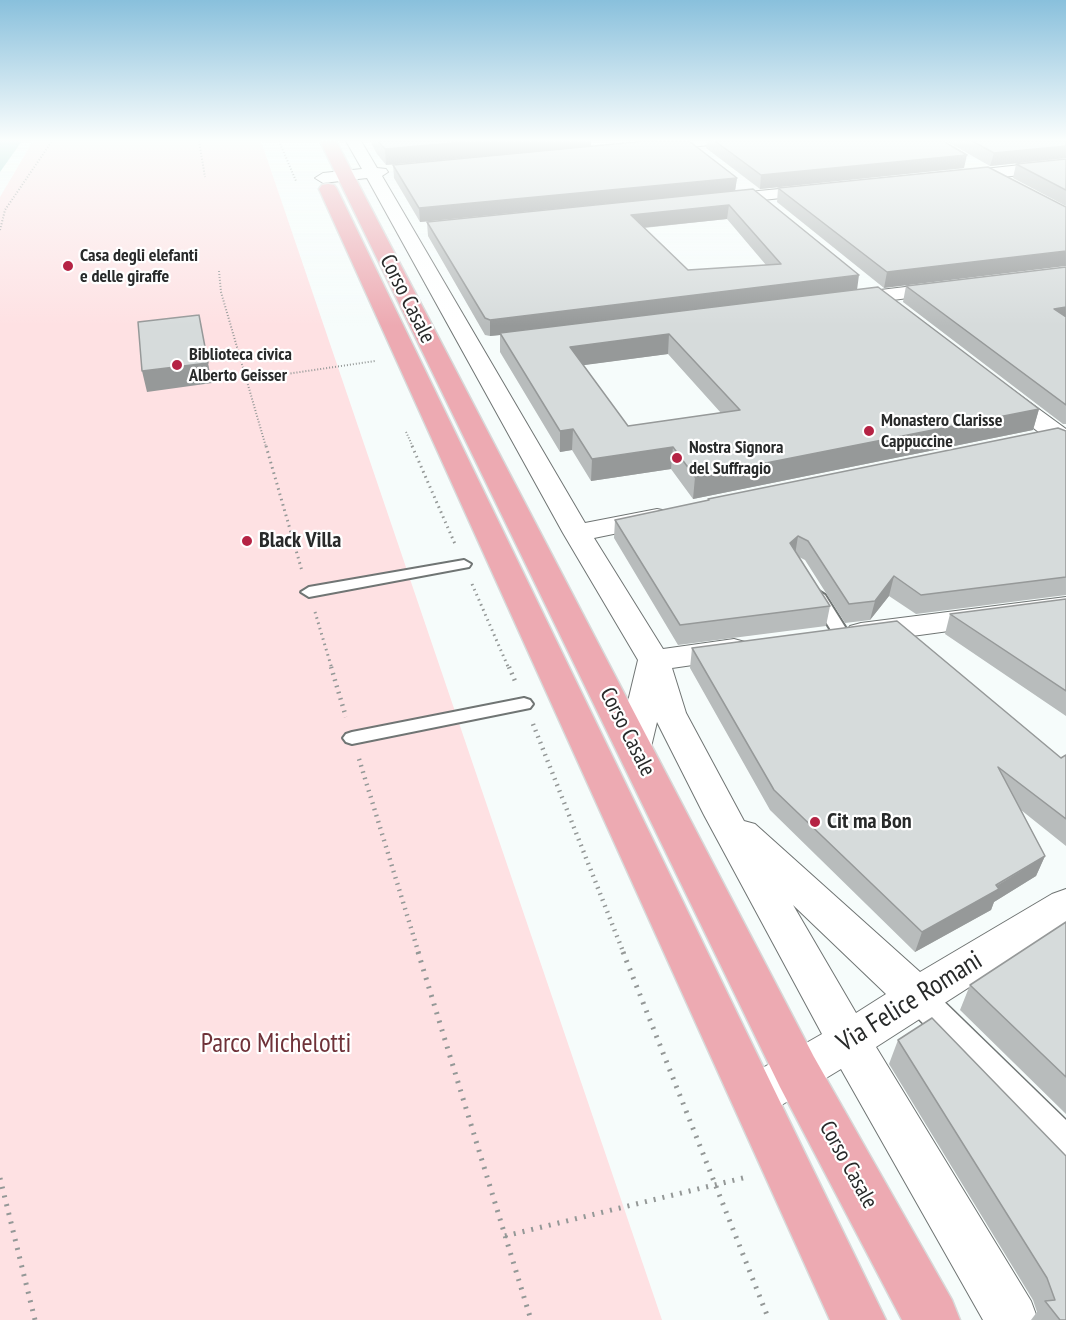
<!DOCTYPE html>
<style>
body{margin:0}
canvas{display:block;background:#f6fcfb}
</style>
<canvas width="1066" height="1320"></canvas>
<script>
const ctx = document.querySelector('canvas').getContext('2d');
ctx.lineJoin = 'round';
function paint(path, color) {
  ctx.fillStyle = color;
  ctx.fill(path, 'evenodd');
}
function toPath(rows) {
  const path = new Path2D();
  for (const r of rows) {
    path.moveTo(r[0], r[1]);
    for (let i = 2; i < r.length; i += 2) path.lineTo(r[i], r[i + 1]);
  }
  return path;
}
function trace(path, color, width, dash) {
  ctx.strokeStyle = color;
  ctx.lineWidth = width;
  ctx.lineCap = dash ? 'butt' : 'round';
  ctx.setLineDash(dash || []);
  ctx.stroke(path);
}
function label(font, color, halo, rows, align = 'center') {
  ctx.font = font + ' "PT Sans Narrow",sans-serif';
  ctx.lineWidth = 4.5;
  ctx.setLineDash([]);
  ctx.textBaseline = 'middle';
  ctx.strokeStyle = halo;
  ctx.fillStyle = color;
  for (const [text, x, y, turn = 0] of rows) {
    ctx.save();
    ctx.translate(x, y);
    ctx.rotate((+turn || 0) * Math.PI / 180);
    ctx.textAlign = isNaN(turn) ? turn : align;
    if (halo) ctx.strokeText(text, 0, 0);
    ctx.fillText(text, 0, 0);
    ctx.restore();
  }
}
paint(toPath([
 [33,141,261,141,662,1320,0,1320,0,197]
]), '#fee1e3');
paint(toPath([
 [0,141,22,141,0,172]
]), '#9ad1ca');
const service = toPath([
 [464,560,471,564,469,567,309,597,301,592,309,587,464,560],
 [817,590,825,595,850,635,848,639,842,640,834,635,809,595,817,590],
 [524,698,530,700,533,704,530,708,352,744,346,742,343,738,346,734,352,732,524,698]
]);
const pedestrian = toPath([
 [917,982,928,986,1066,1120,1066,1161,1053,1156,906,1006,901,996,906,986,917,982]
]);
const minor = toPath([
 [346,141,361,141,377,168,386,169,388,172,382,176,585,523,657,509,667,511,670,517,667,523,594,538,663,649,734,639,745,642,750,649,745,656,734,659,672,668,686,713,744,821,755,824,920,972,1052,894,1066,889,1066,925,876,1047,1031,1301,1038,1320,983,1320,841,1069,770,1112,754,1118,738,1112,731,1097,738,1082,822,1034,704,815,657,722,651,747,646,755,634,759,622,755,617,747,638,660,563,533,367,178,323,183,315,178,323,173,362,169,346,141],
 [793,905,886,994,856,1013,793,905],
 [662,141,716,141,709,145,650,152,642,147,645,144,662,141],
 [1066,160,1066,170,957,182,949,177,957,172,1066,160],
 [820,185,828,190,826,193,718,205,710,200,718,195,820,185],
 [947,282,954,284,957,288,954,292,847,306,840,304,837,300,840,296,847,294,947,282],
 [1002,386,1010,388,1066,429,1066,448,1057,446,994,398,991,393,994,388,1002,386],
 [1066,597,1066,615,861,643,850,640,846,633,850,626,861,623,1066,597]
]);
const primary = toPath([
 [320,141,336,141,814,1057,952,1300,960,1320,902,1320,780,1087,320,141],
 [328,184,334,185,337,189,886,1320,830,1320,319,189,322,185,328,184]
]);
trace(service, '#707574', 4);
trace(pedestrian, '#707574', 3);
trace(minor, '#707574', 2);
trace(primary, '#d8d9d9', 3);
trace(toPath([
 [199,141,205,177],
 [279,141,296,181],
 [0,230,5,210,52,141],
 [219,271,221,292,266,447],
 [246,380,375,361],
 [406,432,413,447]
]), '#949897', 2, [1, 2]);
trace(toPath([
 [266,446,302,571],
 [412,446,455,544],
 [472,584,509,669],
 [315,612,332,669]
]), '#949897', 3, [1.5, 4]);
trace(toPath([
 [331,667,346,717],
 [509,667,515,681],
 [533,724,624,954],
 [359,759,419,954]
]), '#949897', 4.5, [1.5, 5]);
trace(toPath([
 [418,952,531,1320],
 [623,952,769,1320],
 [0,1178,35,1320],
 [505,1236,747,1177]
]), '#949897', 5, [2, 7]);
paint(service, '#fff');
paint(pedestrian, '#fff');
paint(minor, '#fff');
paint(primary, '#edaab2');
paint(toPath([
 [370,141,591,141,591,146,386,165,377,154],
 [707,141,943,141,964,168,760,189,706,148],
 [946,141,1066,141,1066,158,990,166],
 [1066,159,1066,206,1013,178,1016,164],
 [393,165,737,178,735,191,857,289,1039,409,1033,430,693,499,671,469,591,481,572,450,560,452,500,352,500,335,490,336,485,335,428,236,427,222,685,196,420,222,394,178],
 [727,219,766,265,688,270,644,228],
 [668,354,721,413,628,426,583,365],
 [778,188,1066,207,884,288,777,202],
 [1066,267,1066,424,1063,424,903,302,906,286],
 [1066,431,1066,595,916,614,889,596,870,620,845,623,805,560,799,557,830,606,826,626,678,645,614,538,615,520,708,501,708,499],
 [1066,599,1066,716,945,634,950,614],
 [692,648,1061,758,1066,755,1066,846,1021,810,1045,856,1036,876,994,902,991,910,915,952,770,810,690,668],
 [1066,922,1066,1114,960,1010,970,985],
 [932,1018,1066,1320,1031,1320,1037,1312,1033,1300,889,1064,898,1040]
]), '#b8bcbc');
paint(toPath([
 [472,141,591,141,591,146,386,165,385,149],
 [1066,146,1066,158,990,166,994,153],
 [967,155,964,168,760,189,761,175],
 [737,178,735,191,420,222,419,208],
 [729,205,727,219,630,229,631,215],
 [1066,251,1066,266,884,288,887,272],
 [859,275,857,290,500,333,500,335,490,336,490,320],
 [1066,307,1066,322,1054,309],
 [669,334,668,354,570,367,570,347],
 [208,363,212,383,147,392,142,371],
 [1039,409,1033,430,693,499,695,477],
 [573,429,572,450,560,452,560,431],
 [673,447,671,469,591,481,592,459],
 [798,536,795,555,790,543],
 [894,576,889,596,870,620,875,601],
 [1045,856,1036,876,994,902,991,910,915,952,922,932]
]), '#969999');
const building = toPath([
 [378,141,472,141,385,149,378,141],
 [646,141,689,141,737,178,419,208,393,165,646,141],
 [715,141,943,141,967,155,761,175,715,141],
 [972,141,1066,141,1066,146,994,153,972,141],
 [1066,159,1066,190,1016,164,1066,159],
 [988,167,1066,207,1066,251,887,272,778,188,988,167],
 [753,189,859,275,490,320,485,318,427,222,753,189],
 [729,205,781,264,688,270,631,215,729,205],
 [1066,267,1066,307,1054,309,1066,317,1066,405,906,286,1066,267],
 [878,287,1039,409,695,477,673,447,592,459,573,429,560,431,500,333,878,287],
 [669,334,740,410,628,426,570,347,669,334],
 [199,315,208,363,142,371,138,322,199,315],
 [1058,428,1066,431,1066,577,921,595,894,576,875,601,849,604,808,541,798,536,790,543,830,606,680,625,615,520,709,500,708,499,1058,428],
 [1066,599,1066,691,950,614,1066,599],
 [897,621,1061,758,1066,755,1066,819,998,767,1045,856,996,885,999,889,922,932,774,790,692,648,897,621],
 [1066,922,1066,1077,970,985,1066,922],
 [932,1018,1066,1156,1066,1320,1060,1320,1045,1301,1055,1300,1047,1278,898,1040,932,1018]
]);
paint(building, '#d6dbdb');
trace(building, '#969999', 1.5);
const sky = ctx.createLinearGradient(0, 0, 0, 326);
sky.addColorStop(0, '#89c0dc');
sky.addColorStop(0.43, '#fbfefd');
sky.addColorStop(1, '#fbfefd00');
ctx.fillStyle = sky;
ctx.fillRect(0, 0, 1066, 326);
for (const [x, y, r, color] of [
 [68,266,6,"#b52344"],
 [177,365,6,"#b52344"],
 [869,431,6,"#b52344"],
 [677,458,6,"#b52344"],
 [247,541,6,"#b52344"],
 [815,822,6,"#b52344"]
]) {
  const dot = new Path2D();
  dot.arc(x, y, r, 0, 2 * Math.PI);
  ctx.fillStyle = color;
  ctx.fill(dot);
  trace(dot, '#fff', 2);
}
label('bold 18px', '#282a2a', '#fff', [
 ["Casa degli elefanti",80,256],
 ["e delle giraffe",80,277],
 ["Biblioteca civica",189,355],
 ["Alberto Geisser",189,376],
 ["Monastero Clarisse",881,421],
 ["Cappuccine",881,442],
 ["Nostra Signora",689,448],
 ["del Suffragio",689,469]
], 'left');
label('22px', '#282a2a', '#fff', [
 ["Corso Casale",407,299,63],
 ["Corso Casale",627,732,63],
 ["Corso Casale",848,1165,61]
]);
label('bold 22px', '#282a2a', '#fff', [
 ["Black Villa",259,541],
 ["Cit ma Bon",827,822]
], 'left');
label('27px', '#282a2a', '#fff', [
 ["Via Felice Romani",910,1002,-32]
]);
label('27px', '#6f3239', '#fff', [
 ["Parco Michelotti",276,1044]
]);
</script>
